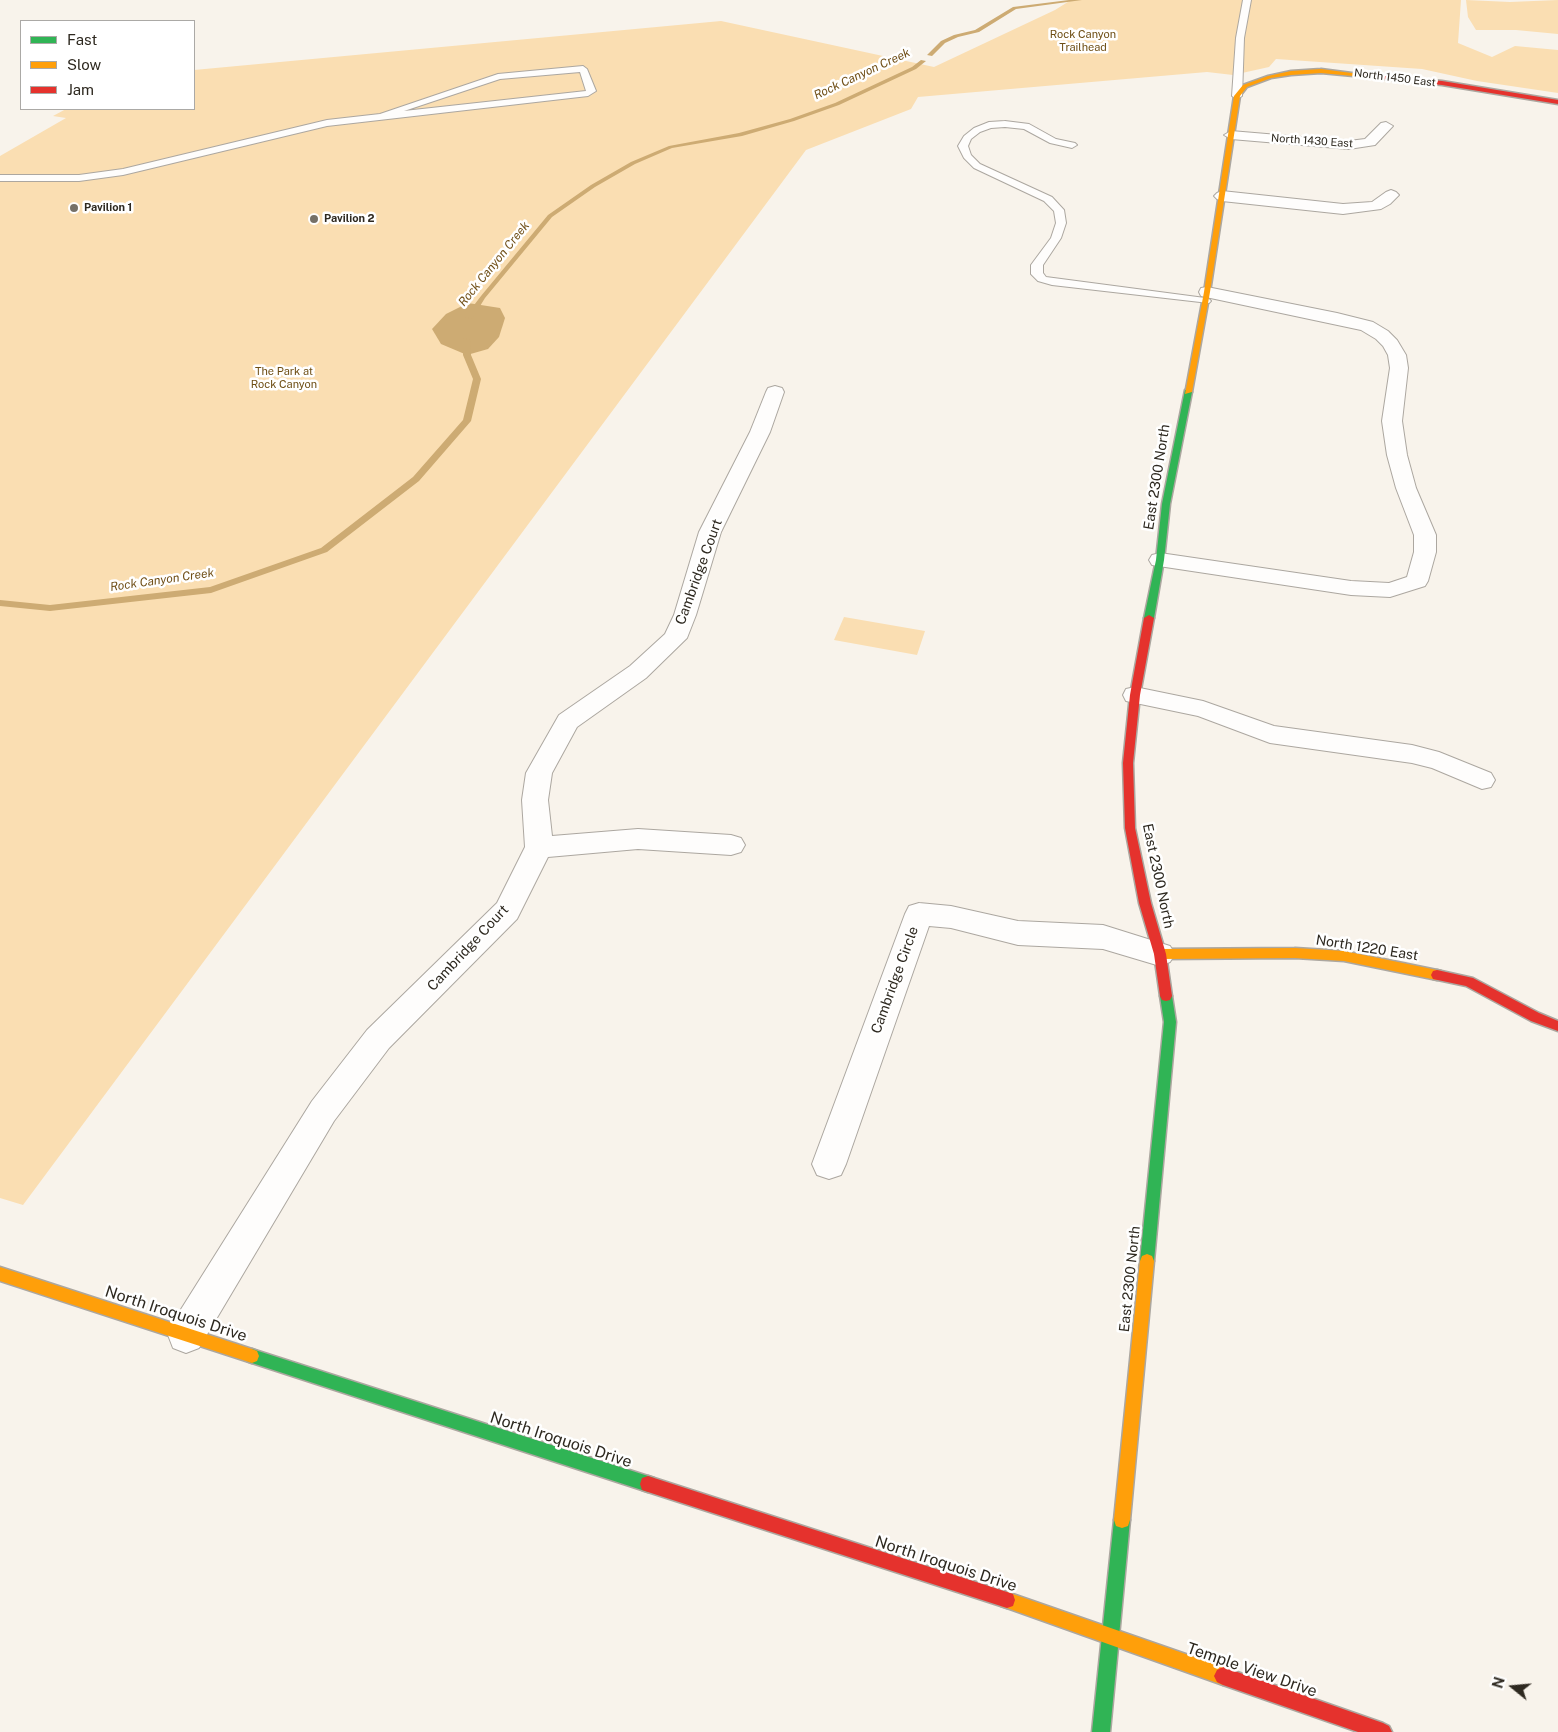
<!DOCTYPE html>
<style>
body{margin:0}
#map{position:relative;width:1558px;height:1732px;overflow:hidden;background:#f8f3eb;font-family:"Public Sans",sans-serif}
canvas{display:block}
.legend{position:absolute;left:20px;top:20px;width:175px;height:90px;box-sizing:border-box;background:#fff;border:1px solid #aba9a6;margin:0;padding:6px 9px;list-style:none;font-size:15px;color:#2e2920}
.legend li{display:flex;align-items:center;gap:10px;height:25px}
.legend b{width:25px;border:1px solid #aba9a6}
.north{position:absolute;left:1488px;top:1662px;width:50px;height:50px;-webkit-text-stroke:4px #fff;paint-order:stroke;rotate:287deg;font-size:14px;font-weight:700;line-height:20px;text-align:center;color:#2e2920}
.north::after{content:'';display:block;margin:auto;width:18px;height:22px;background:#2e2920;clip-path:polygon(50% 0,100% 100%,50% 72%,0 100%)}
</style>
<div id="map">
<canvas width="1558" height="1732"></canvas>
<ul class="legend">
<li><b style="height:6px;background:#30b455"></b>Fast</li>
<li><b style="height:6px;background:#ff9f0a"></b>Slow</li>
<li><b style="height:6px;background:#e5322d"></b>Jam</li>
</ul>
<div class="north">N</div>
</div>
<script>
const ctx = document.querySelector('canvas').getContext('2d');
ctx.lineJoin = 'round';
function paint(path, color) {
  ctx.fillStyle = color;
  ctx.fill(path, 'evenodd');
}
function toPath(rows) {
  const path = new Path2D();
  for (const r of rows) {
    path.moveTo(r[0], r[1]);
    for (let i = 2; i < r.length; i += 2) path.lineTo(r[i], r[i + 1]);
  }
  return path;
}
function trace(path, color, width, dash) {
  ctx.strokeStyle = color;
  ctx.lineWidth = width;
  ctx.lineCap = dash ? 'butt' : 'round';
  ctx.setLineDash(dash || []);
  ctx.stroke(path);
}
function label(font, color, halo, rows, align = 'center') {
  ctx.font = font + ' "Public Sans",sans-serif';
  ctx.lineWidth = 5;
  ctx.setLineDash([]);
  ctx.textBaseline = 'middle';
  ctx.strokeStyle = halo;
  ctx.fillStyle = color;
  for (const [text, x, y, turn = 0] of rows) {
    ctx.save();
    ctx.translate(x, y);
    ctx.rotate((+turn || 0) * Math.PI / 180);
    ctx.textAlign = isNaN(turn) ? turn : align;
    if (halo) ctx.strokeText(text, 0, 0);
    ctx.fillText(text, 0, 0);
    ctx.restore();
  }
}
paint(toPath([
 [1071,0,1461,0,1458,43,1492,57,1515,46,1558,50,1558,93,1477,81,1422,69,1276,59,1269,67,1233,75,1207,72,918,97,911,109,806,150,23,1205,0,1198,0,156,66,118,53,116,66,109,194,109,194,70,721,21,934,67,1055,10],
 [1466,0,1510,2,1558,0,1558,34,1516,30,1476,30,1468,17],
 [844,617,925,631,917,655,834,640]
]), '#fadeb2');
paint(toPath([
 [468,303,500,308,505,318,499,337,488,349,467,355,441,344,432,329,446,314]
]), '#cdab73');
paint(toPath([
 [1069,0,1082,0,1016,9,979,32,958,37,945,43,932,56,927,55,941,41,954,35,975,30,1013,7,1069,0],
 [921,60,926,61,916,69,839,105,794,121,742,136,672,148,635,164,595,187,552,217,485,298,472,319,465,317,481,296,548,215,591,185,631,162,669,146,739,133,790,119,835,103,912,67,921,60],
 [463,338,470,340,471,355,481,379,471,421,419,481,327,552,211,593,50,611,0,606,0,600,50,605,210,587,321,548,413,477,463,420,473,379,463,355,463,338]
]), '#cdab73');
const lane = toPath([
 [1243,0,1251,0,1244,38,1242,96,1237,99,1232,96,1236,38,1243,0],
 [583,66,587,69,596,91,588,96,327,126,123,175,79,181,0,181,0,175,79,175,123,169,327,120,380,114,498,74,583,66],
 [580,72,586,91,404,111,500,79,580,72],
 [1005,121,1029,124,1056,139,1075,143,1077,145,1072,148,1050,143,1024,129,1005,127,991,128,980,132,971,139,968,146,971,155,980,164,1052,197,1064,210,1066,223,1061,238,1043,265,1043,273,1046,277,1205,298,1209,299,1211,301,1209,303,1052,285,1038,281,1031,274,1031,265,1051,238,1056,223,1054,211,1044,201,974,168,964,158,958,146,964,136,974,128,989,122,1005,121]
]);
const street = toPath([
 [1386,122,1393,126,1375,145,1349,149,1231,139,1224,135,1231,131,1349,141,1365,139,1381,123,1386,122],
 [1391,190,1396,192,1399,195,1390,204,1381,209,1343,214,1222,201,1217,199,1214,196,1217,193,1222,191,1343,204,1372,202,1386,192,1391,190],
 [1207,287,1337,313,1373,322,1388,331,1397,340,1406,355,1408,368,1402,421,1407,455,1416,488,1436,535,1436,552,1428,581,1425,586,1390,597,1351,595,1152,565,1149,560,1152,555,1160,553,1351,581,1389,583,1407,577,1414,552,1414,535,1396,488,1387,455,1382,421,1390,368,1388,355,1383,346,1376,339,1361,330,1201,296,1199,292,1201,288,1207,287],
 [775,386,782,388,784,392,770,432,721,532,696,615,687,638,646,678,577,727,552,773,548,800,552,836,638,829,731,835,741,838,745,845,741,852,731,855,638,849,548,857,517,919,389,1048,334,1121,199,1348,186,1353,173,1348,168,1335,173,1322,312,1101,367,1030,497,903,525,847,522,800,526,773,559,715,630,666,665,634,674,615,699,532,750,432,766,392,768,388,775,386],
 [1135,687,1203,701,1274,726,1412,745,1439,752,1491,773,1495,780,1491,787,1482,789,1432,768,1412,763,1270,743,1198,716,1126,701,1123,695,1126,689,1135,687],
 [919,903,951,906,1018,921,1103,925,1170,946,1175,954,1170,962,1160,966,1103,949,1018,945,951,928,929,926,846,1164,841,1175,829,1179,817,1175,812,1164,905,914,909,906,919,903]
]);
const fast = toPath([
 [1185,390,1192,392,1170,504,1164,560,1154,618,1149,621,1144,618,1156,560,1162,504,1185,390],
 [1166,991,1170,992,1172,996,1176,1022,1154,1261,1152,1266,1147,1268,1142,1266,1140,1261,1164,1022,1160,996,1162,992,1166,991],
 [252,1349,648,1476,654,1478,656,1484,654,1490,648,1492,252,1363,247,1361,245,1356,247,1351,252,1349],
 [1122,1512,1128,1514,1130,1520,1110,1732,1092,1732,1114,1520,1116,1514,1122,1512]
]);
const slow = toPath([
 [1321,69,1367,75,1364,77,1321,73,1291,75,1271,78,1247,87,1240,96,1210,292,1192,392,1185,394,1204,292,1234,96,1243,85,1268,76,1291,71,1321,69],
 [1295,948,1344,951,1437,970,1441,971,1443,975,1441,979,1437,980,1344,961,1295,958,1160,959,1156,957,1154,954,1156,951,1160,949,1295,948],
 [1147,1254,1152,1256,1154,1261,1130,1520,1128,1526,1122,1528,1116,1526,1114,1520,1140,1261,1142,1256,1147,1254],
 [0,1267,252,1349,257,1351,259,1356,257,1361,252,1363,0,1281,0,1267],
 [1007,1592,1223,1667,1229,1670,1232,1676,1229,1682,1223,1685,1007,1608,1001,1606,999,1600,1001,1594,1007,1592]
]);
const jam = toPath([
 [1362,74,1442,81,1558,100,1558,104,1442,85,1364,77,1362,74],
 [1149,615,1154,618,1140,695,1133,763,1135,828,1151,903,1166,954,1172,996,1170,1000,1166,1001,1162,1000,1160,996,1154,954,1139,903,1125,828,1123,763,1130,695,1144,618,1149,615],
 [1437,970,1473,978,1539,1013,1558,1021,1558,1031,1531,1021,1466,986,1433,979,1431,975,1433,971,1437,970],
 [648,1476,1007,1592,1013,1594,1015,1600,1013,1606,1007,1608,648,1492,642,1490,640,1484,642,1478,648,1476],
 [1223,1667,1383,1723,1389,1726,1392,1732,1358,1732,1223,1685,1217,1682,1214,1676,1217,1670,1223,1667]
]);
trace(lane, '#aca7a0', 2);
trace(street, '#aca7a0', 2);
trace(fast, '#aca7a0', 3);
trace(slow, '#aca7a0', 3);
trace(jam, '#aca7a0', 3);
paint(lane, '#fefdfc');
paint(street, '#fefdfc');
paint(fast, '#30b455');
paint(slow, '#ff9f0a');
paint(jam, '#e5322d');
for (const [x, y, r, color] of [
 [74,208,5,"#757067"],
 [314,219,5,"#757067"]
]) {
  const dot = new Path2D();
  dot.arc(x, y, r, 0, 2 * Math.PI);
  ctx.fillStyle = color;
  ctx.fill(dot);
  trace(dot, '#fff', 2);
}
label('11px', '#6e4e14', '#fff', [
 ["Rock Canyon",1083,35],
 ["Trailhead",1083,48],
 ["The Park at",284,372],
 ["Rock Canyon",284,385]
]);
label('11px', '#2e2920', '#fff', [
 ["North 1450 East",1395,78,7],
 ["North 1430 East",1312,141,4]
]);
label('bold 11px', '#2e2920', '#fff', [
 ["Pavilion 1",84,208],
 ["Pavilion 2",324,219]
], 'left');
label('italic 12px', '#704f17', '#fff', [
 ["Rock Canyon Creek",862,74,-25],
 ["Rock Canyon Creek",494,264,-51],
 ["Rock Canyon Creek",162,580,-8]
]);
label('14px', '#2e2920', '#fff', [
 ["East 2300 North",1157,477,-81],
 ["Cambridge Court",699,572,-70],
 ["East 2300 North",1158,876,78],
 ["Cambridge Court",468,948,-47],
 ["North 1220 East",1367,948,9],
 ["Cambridge Circle",895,980,-70],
 ["East 2300 North",1130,1279,-84]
]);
label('16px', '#2e2920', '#fff', [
 ["North Iroquois Drive",176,1314,18],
 ["North Iroquois Drive",561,1440,18],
 ["North Iroquois Drive",946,1564,18],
 ["Temple View Drive",1252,1670,19]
]);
</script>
